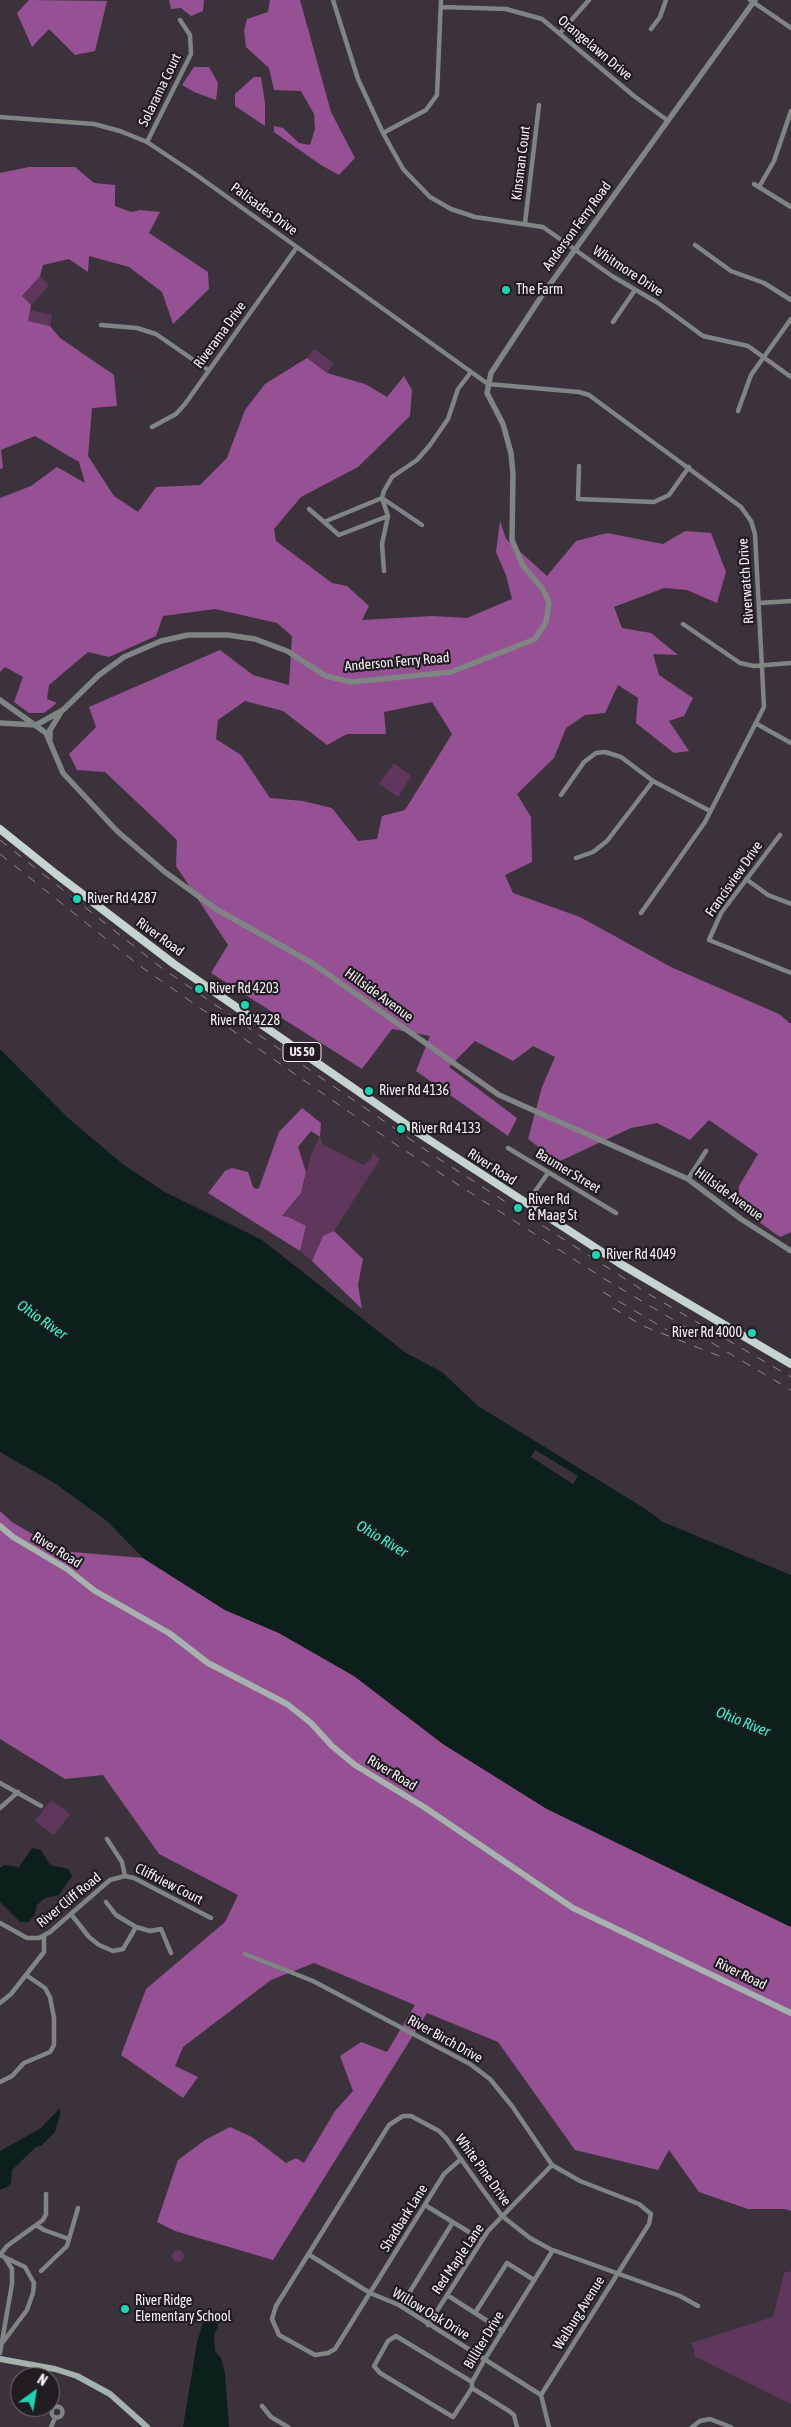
<!DOCTYPE html>
<style>
body{margin:0}
#map{position:relative;width:791px;height:2427px;overflow:hidden;background:#3c323b;font-family:"Asap Condensed",sans-serif}
canvas{display:block}
.north{position:absolute;left:10px;top:2367px;width:50px;height:50px;box-sizing:border-box;background:#201c20;border:1px solid #767075;border-radius:50%;rotate:32deg;font-size:14px;font-weight:700;line-height:20px;text-align:center;color:#f6eff5}
.north::after{content:'';display:block;margin:auto;width:18px;height:22px;background:#1ad5b2;clip-path:polygon(50% 0,100% 100%,50% 72%,0 100%)}
</style>
<div id="map">
<canvas width="791" height="2427"></canvas>
<div class="north">N</div>
</div>
<script>
const ctx = document.querySelector('canvas').getContext('2d');
ctx.lineJoin = 'round';
function paint(path, color) {
  ctx.fillStyle = color;
  ctx.fill(path, 'evenodd');
}
function toPath(rows) {
  const path = new Path2D();
  for (const r of rows) {
    if (r.length === 3) {
      path.moveTo(r[0] + r[2], r[1]);
      path.arc(r[0], r[1], r[2], 0, 2 * Math.PI);
      continue;
    }
    path.moveTo(r[0], r[1]);
    for (let i = 2; i < r.length; i += 2) path.lineTo(r[i], r[i + 1]);
  }
  return path;
}
function trace(path, color, width, dash) {
  ctx.strokeStyle = color;
  ctx.lineWidth = width;
  ctx.lineCap = dash ? 'butt' : 'round';
  ctx.setLineDash(dash || []);
  ctx.stroke(path);
}
function label(font, color, halo, rows, align = 'center') {
  ctx.font = font + ' "Asap Condensed",sans-serif';
  ctx.lineWidth = 4.5;
  ctx.setLineDash([]);
  ctx.textBaseline = 'middle';
  ctx.strokeStyle = halo;
  ctx.fillStyle = color;
  for (const [text, x, y, turn = 0] of rows) {
    ctx.save();
    ctx.translate(x, y);
    ctx.rotate((+turn || 0) * Math.PI / 180);
    ctx.textAlign = isNaN(turn) ? turn : align;
    if (halo) ctx.strokeText(text, 0, 0);
    ctx.fillText(text, 0, 0);
    ctx.restore();
  }
}
paint(toPath([
 [40,276,49,286,31,305,22,296],
 [30,310,52,315,50,326,28,321],
 [314,349,334,363,327,373,307,358],
 [394,763,411,776,398,797,379,784],
 [320,1136,322,1144,363,1165,372,1158,372,1153,380,1159,334,1231,323,1236,312,1261,300,1251,306,1226,282,1217,301,1193,311,1155],
 [51,1800,70,1814,54,1835,35,1821],
 [178,2256,6],
 [791,2271,791,2404,694,2356,695,2351,691,2343,773,2317,784,2273]
]), '#5f375d');
paint(toPath([
 [29,0,107,1,95,51,75,55,49,29,32,47,17,13],
 [169,0,204,0,203,11,191,16,181,8,171,9],
 [270,0,300,0,331,112,355,158,339,175,321,165,274,132,274,126,283,128,299,143,310,145,315,129,314,114,301,91,274,90,269,68,246,47,244,31,247,19,268,12],
 [194,67,209,67,218,83,216,100,194,92,182,85],
 [254,77,261,77,265,103,265,126,235,106,235,94],
 [29,167,75,167,94,183,115,185,115,206,131,212,140,210,160,212,149,233,208,272,209,289,173,324,162,292,129,267,89,256,88,272,69,259,43,265,40,276,22,296,31,305,28,321,50,326,60,338,114,375,117,406,92,408,88,456,114,496,138,512,156,487,200,485,227,458,245,410,265,384,307,358,327,373,365,384,387,397,404,376,412,390,410,416,358,467,301,497,274,529,276,541,332,583,347,586,369,606,362,620,433,616,467,618,512,599,506,575,496,552,500,521,506,539,547,576,576,541,607,533,663,544,685,531,711,533,726,572,717,603,687,590,664,588,614,607,622,628,651,633,678,655,653,654,659,675,693,698,684,716,669,721,689,751,674,753,636,723,638,698,618,685,605,713,585,715,566,728,554,758,517,794,531,817,532,862,505,875,513,893,580,917,671,967,779,1014,791,1024,791,1232,780,1237,738,1207,739,1186,758,1154,709,1120,690,1140,657,1123,631,1128,558,1162,528,1139,542,1087,555,1057,533,1046,513,1061,475,1041,449,1067,517,1118,508,1136,416,1071,430,1036,392,1029,362,1069,211,973,228,945,176,866,177,840,105,772,77,770,69,754,96,727,89,707,220,650,253,675,289,685,292,636,277,623,215,609,163,616,156,636,109,657,88,652,49,685,47,699,57,703,44,713,29,713,14,702,23,677,5,667,0,672,0,498,31,486,57,467,85,483,79,462,35,436,1,450,3,468,0,469,0,173],
 [245,701,283,711,327,745,347,734,386,734,384,712,432,702,452,734,405,810,382,816,377,839,358,841,332,808,303,801,270,798,241,755,216,739,218,720],
 [302,1108,321,1123,320,1137,311,1131,298,1147,306,1172,301,1193,282,1216,288,1217,306,1226,300,1251,208,1193,225,1171,232,1168,248,1172,253,1187,256,1189,259,1188,279,1132],
 [334,1231,363,1259,358,1285,362,1309,312,1261,323,1236],
 [0,1511,12,1522,61,1551,143,1558,225,1610,279,1633,354,1676,443,1744,547,1809,791,1927,791,2211,785,2209,748,2209,699,2192,669,2150,658,2170,575,2150,498,2042,427,2013,273,2260,175,2231,157,2222,178,2160,205,2140,230,2127,252,2137,286,2163,296,2158,304,2163,335,2111,353,2091,340,2056,361,2042,387,2052,415,2005,314,1963,271,1980,183,2047,175,2066,198,2077,183,2098,121,2055,146,1989,225,1922,238,1895,159,1854,103,1775,65,1779,0,1739]
]), '#965194');
paint(toPath([
 [0,1049,68,1118,124,1165,165,1192,262,1240,406,1353,442,1372,478,1406,644,1508,663,1522,791,1575,791,1927,547,1809,443,1744,354,1676,279,1633,225,1610,143,1558,107,1521,56,1484,0,1452],
 [32,1848,41,1850,50,1865,68,1869,72,1876,59,1895,45,1898,37,1905,34,1916,28,1922,20,1922,0,1902,0,1868,4,1865,19,1867],
 [60,2108,60,2115,55,2132,41,2146,36,2147,12,2170,11,2183,7,2187,0,2190,0,2151,41,2128],
 [211,2312,217,2313,218,2326,214,2336,215,2351,221,2358,225,2374,229,2427,183,2427,197,2342,203,2323]
]), '#0d1f1a');
paint(toPath([
 [535,1450,578,1476,573,1484,531,1457]
]), '#3c323b');
trace(toPath([
 [333,0,358,79,383,133,403,169,430,197,451,209,475,217,543,227,612,276,658,303,703,336,748,346,791,377],
 [750,0,791,28],
 [441,7,506,9,542,19,634,96,667,120],
 [651,29,660,17,666,0],
 [560,33,589,0],
 [0,117,94,124,120,131,147,142,195,174,488,384,579,392,589,395,741,507,751,521,755,534,764,707,705,822,641,913],
 [383,133,426,110,437,95,441,0],
 [147,142,191,54,190,35,180,20],
 [754,184,791,207],
 [759,187,774,161,791,111],
 [525,223,539,105],
 [695,245,731,271,764,283,791,300],
 [613,322,635,290],
 [101,325,137,328,156,334,208,370],
 [738,411,751,375,791,319],
 [152,427,176,414,185,404,297,247],
 [579,466,578,499,654,502,669,495,689,467],
 [309,509,324,522],
 [388,516,339,535,324,522,382,498,422,525],
 [384,571,382,544,388,516,382,498,384,491,392,477,417,460,430,445,448,419,458,389,471,372],
 [759,603,791,601],
 [683,624,740,663,754,666,791,663],
 [757,724,791,743],
 [561,795,584,762,596,753,605,752,621,757,653,781,710,811],
 [780,835,721,913,709,940,791,973],
 [576,858,593,852,607,841,653,781],
 [746,879,768,895,791,904],
 [508,1148,616,1213],
 [688,1179,706,1151],
 [526,1204,548,1173],
 [0,1783,41,1806],
 [0,1808,18,1792],
 [107,1839,122,1862,125,1876],
 [106,1902,116,1915,136,1927,150,1931,161,1929,171,1953],
 [71,1914,89,1937,99,1945,113,1951,123,1949,136,1927],
 [0,1923,27,1938,39,1938,50,1932,110,1880,125,1876,134,1878,211,1918],
 [245,1954,313,1981,470,2064,490,2079,512,2106,552,2165,580,2181,639,2204,651,2214,649,2224,541,2395],
 [0,2003,11,1994,44,1952,44,1936],
 [0,2082,12,2076,24,2063,50,2052,54,2045,54,2018,50,1997,45,1988,26,1975],
 [461,2159,444,2174,335,2349,328,2353,315,2355,279,2335,272,2319,276,2306,389,2125,403,2116,411,2116,439,2131,446,2138,480,2186,502,2216,530,2238,550,2249,680,2296,698,2306],
 [425,2205,482,2240],
 [36,2225,44,2230,69,2239],
 [308,2254,370,2293,399,2305,541,2395],
 [0,2255,25,2267,34,2283,33,2293,27,2310,3,2342],
 [0,2255,7,2246,43,2220,46,2214,46,2194],
 [41,2271,67,2246,78,2208],
 [447,2295,503,2331],
 [401,2306,453,2222],
 [475,2313,507,2263,534,2280],
 [428,2325,488,2231,552,2165],
 [0,2353,12,2284,12,2269,5,2258],
 [472,2382,396,2336,388,2341,374,2366,380,2373,453,2417,472,2388,472,2382,485,2359,553,2250],
 [472,2388,509,2411,514,2415,517,2427],
 [541,2395,549,2427],
 [262,2406,271,2417,288,2427],
 [57,2412,5.5],
 [51,2427,55,2418],
 [692,2427,700,2421,710,2419,731,2427]
]), '#7e8583', 4.5);
trace(toPath([
 [0,700,46,733,63,773,117,831,165,872,216,909,312,963,499,1095,688,1179,741,1219,791,1251],
 [0,723,36,725,63,710,99,675,124,657,161,641,188,635,228,635,255,639,287,651,326,676,351,682,451,672,535,639,546,622,549,602,542,588,523,566,512,540,513,474,511,453,503,424,487,393,491,373,543,294,755,0],
 [50,739,50,730,61,712]
]), '#7e8583', 5.5);
trace(toPath([
 [0,1526,13,1537,67,1569,95,1591,169,1633,208,1663,287,1704,311,1723,332,1746,355,1765,424,1807,573,1908,791,2013],
 [0,2359,55,2369,77,2376,110,2394,147,2427]
]), '#a6b2ae', 6);
trace(toPath([
 [0,829,56,874,174,964,420,1134,619,1263,791,1364]
]), '#c5d4cf', 8);
trace(toPath([
 [0,840,159,966,436,1157,647,1293,791,1377],
 [0,854,140,966,398,1146,603,1278,791,1390],
 [603,1292,667,1330],
 [613,1308,643,1326,727,1359]
]), '#918990', 1, [9, 9]);
for (const [x, y, r, color] of [
 [506,290,5,"#1ad5b2"],
 [77,899,5,"#1ad5b2"],
 [199,989,5,"#1ad5b2"],
 [245,1005,5,"#1ad5b2"],
 [369,1091,5,"#1ad5b2"],
 [401,1129,5,"#1ad5b2"],
 [518,1208,5,"#1ad5b2"],
 [596,1255,5,"#1ad5b2"],
 [752,1333,5,"#1ad5b2"],
 [125,2309,5,"#1ad5b2"]
]) {
  const dot = new Path2D();
  dot.arc(x, y, r, 0, 2 * Math.PI);
  ctx.fillStyle = color;
  ctx.fill(dot);
  trace(dot, '#201c20', 2);
}
for (const [x, y, w] of [
 [302,1052,38]
]) {
  const box = new Path2D();
  box.roundRect(x - w / 2, y - 9.5, w, 19, 4);
  ctx.fillStyle = '#201c20';
  ctx.fill(box);
  trace(box, '#f6eff5', 1);
}
label('bold 12px', '#f6eff5', null, [
 ["US 50",302,1052]
]);
label('14px', '#f6eff5', '#201c20', [
 ["Orangelawn Drive",595,48,40],
 ["Solarama Court",160,90,-64],
 ["Kinsman Court",521,163,-83],
 ["Palisades Drive",264,209,36],
 ["Anderson Ferry Road",577,226,-54],
 ["Whitmore Drive",628,271,33],
 ["Riverama Drive",220,335,-54],
 ["Riverwatch Drive",746,581,-94],
 ["Anderson Ferry Road",397,662,-5],
 ["Francisview Drive",734,879,-55],
 ["River Road",160,937,36],
 ["Hillside Avenue",379,995,36],
 ["River Road",492,1167,33],
 ["Baumer Street",568,1171,31],
 ["Hillside Avenue",729,1194,36],
 ["River Road",57,1550,32],
 ["River Road",392,1773,31],
 ["Cliffview Court",169,1884,27],
 ["River Cliff Road",69,1900,-39],
 ["River Road",741,1974,26],
 ["River Birch Drive",445,2039,29],
 ["White Pine Drive",483,2170,54],
 ["Shadbark Lane",404,2218,-58],
 ["Red Maple Lane",458,2259,-56],
 ["Walburg Avenue",579,2313,-58],
 ["Willow Oak Drive",431,2314,31],
 ["Billiter Drive",484,2340,-59]
]);
label('14px', '#f6eff5', '#201c20', [
 ["The Farm",516,290],
 ["River Rd 4287",87,899],
 ["River Rd 4203",209,989],
 ["River Rd 4228",245,1021,"center"],
 ["River Rd 4136",379,1091],
 ["River Rd 4133",411,1129],
 ["River Rd",528,1200],
 ["& Maag St",528,1216],
 ["River Rd 4049",606,1255],
 ["River Rd 4000",742,1333,"right"],
 ["River Ridge",135,2301],
 ["Elementary School",135,2317]
], 'left');
label('italic 15px', '#31f7cf', '#201c20', [
 ["Ohio River",42,1320,35],
 ["Ohio River",382,1539,31],
 ["Ohio River",743,1722,22]
]);
</script>
